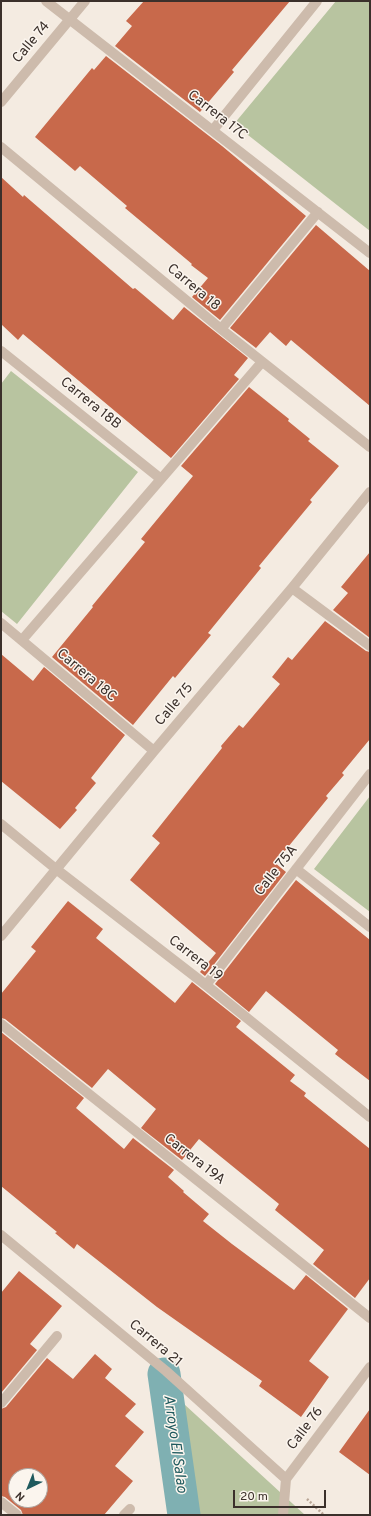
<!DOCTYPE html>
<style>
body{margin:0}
#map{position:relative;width:371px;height:1516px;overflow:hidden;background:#f4ebe1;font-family:Overpass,sans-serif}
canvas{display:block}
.frame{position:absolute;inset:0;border:2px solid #3b302b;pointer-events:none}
.north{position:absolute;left:8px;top:1468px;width:40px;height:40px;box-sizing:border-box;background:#fbf5ee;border:1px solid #aea6a0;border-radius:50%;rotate:223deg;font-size:11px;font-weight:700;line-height:16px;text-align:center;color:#3b302b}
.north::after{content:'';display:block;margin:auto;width:14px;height:18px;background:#1f5a5e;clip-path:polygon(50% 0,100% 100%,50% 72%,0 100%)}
.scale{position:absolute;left:233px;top:1490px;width:93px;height:18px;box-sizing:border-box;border:2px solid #3b302b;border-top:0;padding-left:5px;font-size:12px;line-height:14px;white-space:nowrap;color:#3b302b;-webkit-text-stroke:3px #fbf5ee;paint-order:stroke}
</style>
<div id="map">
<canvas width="371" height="1516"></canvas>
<div class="frame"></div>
<div class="north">N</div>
<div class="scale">20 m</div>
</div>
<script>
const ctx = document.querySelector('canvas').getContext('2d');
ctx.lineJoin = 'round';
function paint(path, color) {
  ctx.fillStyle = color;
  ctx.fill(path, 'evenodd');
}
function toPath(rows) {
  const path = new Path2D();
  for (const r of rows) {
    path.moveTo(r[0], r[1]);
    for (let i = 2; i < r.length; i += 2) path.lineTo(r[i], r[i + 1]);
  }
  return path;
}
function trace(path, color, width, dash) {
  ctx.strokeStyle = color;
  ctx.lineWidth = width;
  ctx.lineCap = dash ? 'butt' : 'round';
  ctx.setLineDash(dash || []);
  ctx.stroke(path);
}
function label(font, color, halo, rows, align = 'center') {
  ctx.font = font + ' Overpass,sans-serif';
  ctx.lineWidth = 3;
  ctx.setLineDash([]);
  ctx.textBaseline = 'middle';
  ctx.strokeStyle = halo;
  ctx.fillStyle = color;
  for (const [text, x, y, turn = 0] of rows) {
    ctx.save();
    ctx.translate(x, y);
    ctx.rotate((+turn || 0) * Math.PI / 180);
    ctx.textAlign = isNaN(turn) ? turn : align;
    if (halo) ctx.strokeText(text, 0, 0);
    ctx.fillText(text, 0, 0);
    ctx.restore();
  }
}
paint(toPath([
 [336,1,370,1,370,231,234,124],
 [11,371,138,472,17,624,1,611,1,384],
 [370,796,370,912,314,869],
 [172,1393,305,1515,194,1515]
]), '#b8c4a0');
trace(toPath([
 [164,1374,184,1515]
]), '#7fb0b2', 33);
paint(toPath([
 [144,1,290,1,232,70,234,72,200,112,115,46,132,26,126,21],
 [106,56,222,146,306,216,220,320,192,297,208,278,191,265,192,264,125,208,127,206,80,166,75,171,35,137,92,68,94,70],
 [1,177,23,197,24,195,133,289,135,288,173,320,184,307,248,358,234,375,239,379,171,458,23,334,18,340,1,324],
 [316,225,370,271,370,406,291,340,286,346,270,332,256,348,230,328],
 [249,387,289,419,288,421,310,439,308,441,339,466,310,500,312,502,259,566,261,568,208,633,211,635,175,678,173,676,133,725,52,657,93,607,92,606,145,542,141,539,193,476,181,466],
 [370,552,370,638,333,610,348,593,341,587],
 [325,621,366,651,370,652,370,739,342,773,344,775,326,796,328,798,275,863,286,872,205,976,200,972,216,953,130,880,160,843,152,836,222,748,221,746,239,725,243,728,280,684,272,677,288,657,292,660],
 [1,654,33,681,44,667,125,735,91,778,96,783,75,808,77,810,60,829,1,781],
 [296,880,370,940,370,1081,335,1054,338,1050,266,991,249,1012,215,984],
 [68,901,103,929,96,938,175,1003,192,982,241,1021,236,1027,295,1075,290,1081,306,1093,304,1096,370,1149,370,1278,355,1298,313,1264,324,1250,275,1210,279,1204,199,1139,182,1160,141,1128,156,1109,108,1069,92,1088,5,1019,1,1018,1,994,36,951,31,947],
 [1,1032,84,1098,76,1108,124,1149,133,1138,174,1170,168,1177,184,1191,183,1192,209,1214,203,1221,232,1244,294,1290,306,1275,348,1309,309,1361,329,1377,301,1417,259,1386,262,1381,157,1307,77,1244,74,1249,55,1233,57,1232,1,1186],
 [19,1271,62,1306,30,1344,37,1350,1,1393,1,1293],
 [95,1354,112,1369,105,1378,136,1404,125,1416,144,1432,115,1466,133,1481,104,1515,23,1515,21,1510,5,1497,1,1496,1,1409,6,1407,47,1358,73,1379],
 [16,1476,40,1476,40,1500,16,1500],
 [370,1409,370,1475,339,1452]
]), '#c8694b');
trace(toPath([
 [307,1499,324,1515]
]), '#b9a596', 2.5, [2, 2]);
trace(toPath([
 [213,130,317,1]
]), '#cdbbac', 10);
trace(toPath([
 [46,1,370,253],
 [1,102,85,1],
 [1,147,221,329,370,447],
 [221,329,318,212],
 [1,351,161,479],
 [292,588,370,646],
 [1,623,154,751],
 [22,640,262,362],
 [1,824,56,869,206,985,370,1117],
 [296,869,370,927],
 [1,936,154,751,292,588,370,492],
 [206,985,370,774],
 [1,1024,370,1318],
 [1,1235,166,1371,286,1479],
 [1,1403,57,1336],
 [1,1502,17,1515],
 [124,1515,130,1509],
 [283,1515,286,1479,370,1367]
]), '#cdbbac', 10);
label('14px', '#3b302b', '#fbf5ee', [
 ["Calle 74",32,43,-50],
 ["Carrera 17C",217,116,38],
 ["Carrera 18",193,288,40],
 ["Carrera 18B",90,404,39],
 ["Carrera 18C",86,676,40],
 ["Calle 75",175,705,-50],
 ["Calle 75A",277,871,-52],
 ["Carrera 19",195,959,38],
 ["Carrera 19A",194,1160,38],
 ["Carrera 21",155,1344,40],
 ["Calle 76",306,1429,-53]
]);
label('italic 15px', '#1f5a5e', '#fbf5ee', [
 ["Arroyo El Salao",174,1444,82]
]);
</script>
